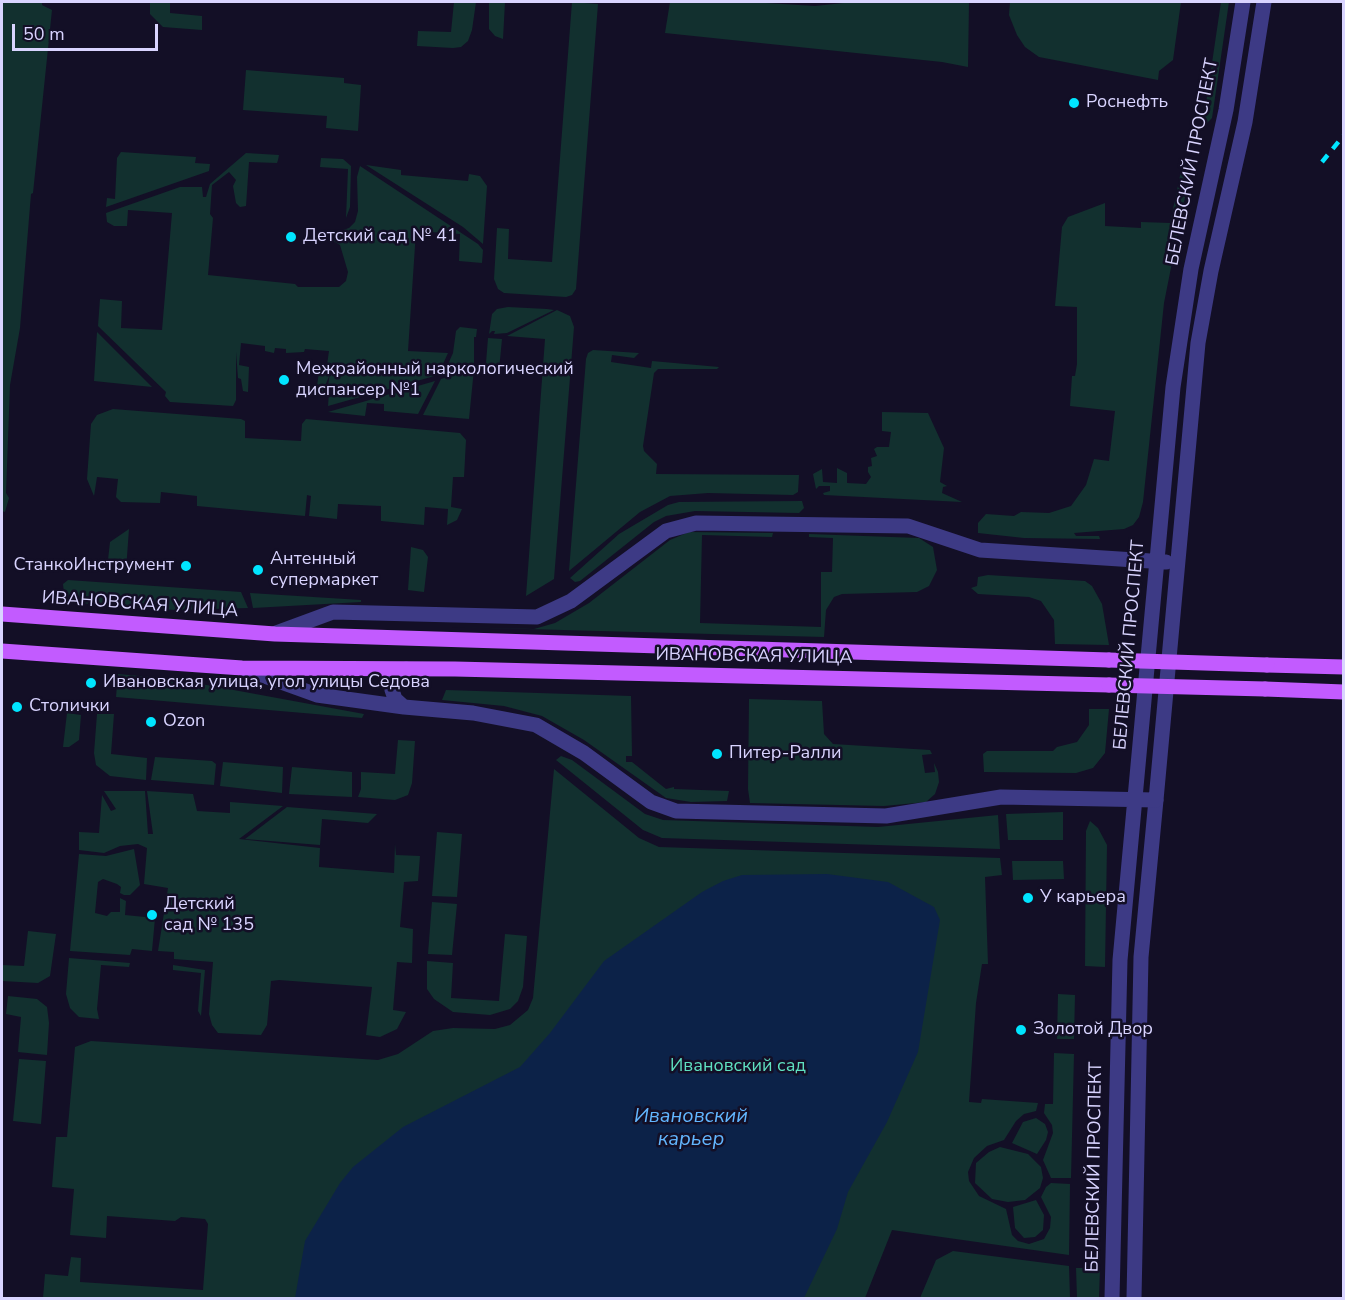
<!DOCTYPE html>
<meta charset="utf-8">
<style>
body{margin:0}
#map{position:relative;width:1345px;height:1300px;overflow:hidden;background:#130f26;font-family:"Nunito Sans",sans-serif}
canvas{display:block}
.frame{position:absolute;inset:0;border:3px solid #d9d4ff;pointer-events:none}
.scale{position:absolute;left:12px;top:24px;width:146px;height:27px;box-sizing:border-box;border:3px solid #d9d4ff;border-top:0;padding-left:8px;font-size:18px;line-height:21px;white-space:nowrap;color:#d9d4ff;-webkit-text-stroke:4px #130f26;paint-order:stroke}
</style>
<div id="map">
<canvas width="1345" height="1300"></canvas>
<div class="frame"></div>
<div class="scale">50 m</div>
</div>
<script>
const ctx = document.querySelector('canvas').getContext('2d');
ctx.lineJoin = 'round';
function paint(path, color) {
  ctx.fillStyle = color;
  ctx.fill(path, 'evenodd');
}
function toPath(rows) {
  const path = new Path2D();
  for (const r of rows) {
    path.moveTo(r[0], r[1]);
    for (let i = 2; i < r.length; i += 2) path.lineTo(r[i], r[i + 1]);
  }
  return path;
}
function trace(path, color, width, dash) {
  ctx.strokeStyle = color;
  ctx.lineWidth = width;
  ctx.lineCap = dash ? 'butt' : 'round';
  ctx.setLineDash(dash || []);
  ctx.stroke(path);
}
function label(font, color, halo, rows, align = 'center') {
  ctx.font = font + ' "Nunito Sans",sans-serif';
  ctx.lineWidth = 5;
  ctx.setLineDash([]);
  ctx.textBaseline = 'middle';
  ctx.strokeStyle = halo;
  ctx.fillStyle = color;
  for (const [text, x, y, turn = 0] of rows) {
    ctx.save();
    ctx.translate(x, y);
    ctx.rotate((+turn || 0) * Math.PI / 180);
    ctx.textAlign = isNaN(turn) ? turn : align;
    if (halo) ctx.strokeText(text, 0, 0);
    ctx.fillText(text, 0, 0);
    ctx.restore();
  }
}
paint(toPath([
 [2,2,42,2,42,5,52,10,33,193,31,194,20,328,10,385,6,493,9,498,5,512,2,511],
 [150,2,170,2,170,13,202,16,202,30,163,27,150,14],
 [454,2,476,2,472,30,468,41,461,47,453,48,417,46,418,31,451,32],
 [489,2,505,2,503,39,495,36,489,29],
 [572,2,598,4,576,289,572,295,566,297,504,293,498,289,494,279,497,228,509,229,508,259,552,262],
 [670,2,750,2,815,6,853,2,969,2,968,67,942,62,665,33],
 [1010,2,1181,2,1173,60,1159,71,1158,80,1039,57,1025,47,1017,35,1009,15],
 [1221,2,1229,2,1212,118,1206,124,1204,117],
 [246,70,344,78,344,83,361,85,358,131,326,128,327,116,243,110],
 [121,152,196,157,195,163,210,164,209,171,106,207,107,198,115,199,117,158],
 [246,153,279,155,278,160,277,163,249,162,246,206,240,207,236,203,233,186,236,180,229,172,212,185,210,214,213,218,208,275,295,284,298,287,339,287,346,281,348,272,340,245,330,239,331,234,349,228,355,222,358,211,357,177,360,166,478,244,483,250,482,263,459,261,460,234,416,231,408,351,448,353,438,375,328,406,329,393,327,391,330,374,322,393,316,393,319,372,326,372,329,351,305,349,304,352,286,353,286,349,275,348,274,353,265,351,265,346,241,343,239,365,249,367,248,392,243,391,241,379,238,378,236,352,236,400,233,406,170,402,165,396,166,392,98,326,100,299,122,301,121,328,162,330,172,213,128,210,127,226,114,226,107,222,106,213,180,187,202,187,203,197,206,197,210,184],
 [321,158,343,159,351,166,350,207,346,218,348,169,320,167],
 [366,165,401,170,401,175,468,181,469,174,480,176,487,186,483,244,463,227],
 [1181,171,1185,175,1187,187,1164,303,1143,502,1139,517,1133,525,1124,529,1074,533,1076,536,1099,536,1100,539,1024,538,978,533,978,523,986,514,1014,516,1021,512,1049,513,1071,506,1086,485,1094,459,1109,461,1115,411,1070,406,1072,376,1075,376,1077,364,1077,307,1055,306,1062,227,1068,217,1105,203,1105,226,1141,228,1141,222,1170,223],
 [508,307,547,309,554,310,507,333,494,334,495,331,492,331,489,334,492,314,497,309],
 [557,310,570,316,574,327,554,579,526,596,545,339,507,336],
 [460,327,477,329,476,337,474,337,474,364,444,373,453,353,456,331],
 [97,332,152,387,94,381],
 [488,338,502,339,499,370,485,369,489,366,486,363],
 [593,350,639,353,634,358,612,355,611,362,651,368,652,361,719,367,717,369,658,369,654,373,643,446,644,451,657,464,656,474,799,475,798,492,793,495,708,493,670,496,640,512,569,571,586,359,588,353],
 [474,369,469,419,423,415,441,379],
 [435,381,418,414,384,411,384,404,367,403,365,416,328,412],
 [113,409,241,419,245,421,245,438,301,441,302,424,306,419,460,433,466,440,464,477,453,477,451,507,462,509,457,520,447,525,448,509,425,507,424,525,381,521,381,506,338,504,337,519,309,516,311,496,307,495,305,516,197,506,197,496,161,492,160,503,121,502,116,497,118,479,97,477,94,496,87,479,91,424,97,415],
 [882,412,928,413,944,448,940,482,947,486,943,487,942,493,962,502,824,495,823,493,830,491,830,486,819,486,816,489,813,474,822,469,823,482,837,483,837,468,847,473,847,483,866,484,871,477,868,472,868,467,872,466,871,458,877,456,874,449,877,447,889,447,891,432,882,431],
 [802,501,804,508,799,513,695,511,666,516,654,522,580,581,575,582,570,578,619,534,668,505,679,502],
 [129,529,126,570,107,569,110,542],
 [689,532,773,533,772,537,702,535,700,623,821,627,821,572,832,572,833,538,809,537,809,534,919,538,933,547,937,570,929,586,917,592,842,594,834,597,826,610,824,637,451,627,534,629,555,623,589,603,670,540],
 [411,547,423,550,428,557,424,592,408,590],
 [988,575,1085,581,1092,586,1102,604,1109,645,1055,644,1054,620,1041,601,1029,597,978,594,971,588,977,586,978,577],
 [68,580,241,592,248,608,175,610,65,602,63,584],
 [250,593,361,600,361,602,253,608],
 [118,674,174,679,364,714,362,718,116,697],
 [446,690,631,696,632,756,626,756,626,762,632,762,666,789,674,787,674,789,729,791,727,801,691,802,666,798,584,740,542,716,504,706,442,700],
 [749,699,822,701,824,734,833,744,930,750,932,754,922,755,925,773,935,772,934,763,938,772,939,782,935,794,926,802,884,806,750,803,748,789],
 [1089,709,1109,709,1105,753,1093,768,1076,773,984,772,983,754,987,751,1053,751,1057,747,1077,742,1089,725],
 [67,713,81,715,79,740,69,747,63,747],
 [97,714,114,714,111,754,147,758,146,780,110,776,96,765,94,753],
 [398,740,415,741,412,783,408,795,395,800,358,797,361,789,361,772,395,774],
 [561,756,572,760,645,814,663,820,878,827,998,815,1000,849,662,838,643,830,556,760],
 [155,757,212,761,216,764,214,785,151,780],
 [223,762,283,767,282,793,220,786],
 [292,767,352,772,352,797,289,794],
 [554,769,639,838,659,847,1000,858,1002,875,985,877,988,964,982,964,976,1003,969,1102,981,1103,982,1099,1038,1103,1036,1111,1024,1114,1016,1121,1004,1140,987,1146,974,1158,968,1172,969,1181,979,1196,1006,1209,1012,1235,1018,1241,1029,1244,1044,1239,1050,1228,1051,1217,1041,1197,1046,1187,1051,1183,1070,1184,1069,1255,892,1230,865,1298,43,1298,45,1274,68,1276,71,1257,81,1258,80,1282,203,1290,208,1224,205,1219,181,1217,175,1221,107,1216,106,1238,70,1235,74,1189,52,1187,56,1137,67,1137,75,1047,91,1041,378,1060,398,1054,433,1031,453,1028,495,1029,510,1025,528,1010,533,998],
 [104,791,145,791,148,834,153,834,147,791,193,794,197,811,230,813,230,802,283,806,239,839,320,848,319,867,394,873,395,844,396,855,420,856,418,881,404,882,400,927,413,929,412,963,397,962,393,1010,406,1012,397,1029,380,1037,366,1035,372,987,279,980,271,981,267,1025,261,1035,218,1033,212,1025,209,1014,213,962,174,959,174,952,158,951,168,888,144,884,147,848,138,844,120,846,104,853,79,850,79,832,99,833,102,795,111,811,116,809],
 [287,807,377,814,368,823,322,819,320,845,245,839],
 [1063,812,1063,840,1008,840,1006,814],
 [1090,821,1098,828,1107,845,1105,967,1085,966,1086,831],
 [437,832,462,834,457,897,432,896],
 [134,849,140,885,130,895,124,895,120,893,121,887,117,884,103,879,98,882,95,913,107,916,111,912,120,912,120,898,126,901,125,915,155,918,152,951,132,949,130,955,70,951,79,854,106,856],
 [1012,861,1063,861,1064,879,1013,880],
 [432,902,457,904,452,955,428,954],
 [28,931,56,934,50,976,38,983,2,981,2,965,24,966],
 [505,934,527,936,523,987,518,1001,510,1009,490,1015,453,1012,434,999,427,989,427,961,453,963,451,998,499,1001],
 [69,958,130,963,129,967,101,965,97,1009,99,1019,79,1017,70,1008,66,994],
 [173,965,205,970,201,1016,198,1011,201,973,173,970],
 [1058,994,1075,995,1074,1039,1057,1039],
 [8,996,37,999,47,1007,49,1023,47,1055,18,1052,21,1017,6,1014],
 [1054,1053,1074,1054,1071,1178,1051,1178,1043,1160,1053,1133,1052,1125,1044,1113,1045,1104,1053,1104],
 [19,1059,46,1061,41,1124,13,1121],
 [1036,1118,1045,1124,1048,1132,1046,1140,1037,1154,1012,1143,1023,1122],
 [1000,1147,1028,1154,1041,1167,1043,1178,1040,1188,1025,1200,1008,1202,992,1199,975,1183,976,1163,989,1152],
 [1036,1200,1044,1215,1043,1230,1035,1237,1024,1238,1015,1228,1013,1207],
 [953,1251,1069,1266,1070,1298,920,1298,936,1260],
 [1076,1268,1100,1268,1099,1298,1077,1298]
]), '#12302f');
paint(toPath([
 [827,874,888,882,934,907,940,920,918,1052,887,1122,848,1192,837,1229,804,1298,295,1298,305,1241,340,1183,353,1167,403,1127,520,1067,550,1033,604,961,702,892,723,881,742,875]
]), '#0c2248');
trace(toPath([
 [1134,1298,1141,957,1156,800]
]), '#3d3a85', 15);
trace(toPath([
 [276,633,333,612,537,617,571,601,666,531,696,523,908,526,980,550,1166,562],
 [245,669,317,695,404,707,473,713,536,725,584,753,651,802,676,811,886,816,1001,797,1156,800,1198,343,1211,271,1245,122,1264,2],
 [404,707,395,699,392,690,394,678,406,669],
 [1112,1298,1120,960,1173,387,1191,269,1226,110,1243,2]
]), '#3d3a85', 15);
trace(toPath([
 [2,614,275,634,1109,660],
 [2,651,242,668,455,669,1109,685],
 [1267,665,1344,667],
 [1265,689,1344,692]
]), '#c25bff', 15);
trace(toPath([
 [1322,162,1344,135]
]), '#00e5ff', 4.5, [9, 8]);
trace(toPath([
 [1109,660,1267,665],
 [1109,685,1265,689]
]), '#c25bff', 15);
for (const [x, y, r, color] of [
 [1074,103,6,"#00e5ff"],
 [291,237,6,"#00e5ff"],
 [284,380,6,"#00e5ff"],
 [186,566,6,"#00e5ff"],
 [258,570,6,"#00e5ff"],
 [91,683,6,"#00e5ff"],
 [17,707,6,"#00e5ff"],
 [151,722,6,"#00e5ff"],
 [717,754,6,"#00e5ff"],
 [1028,898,6,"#00e5ff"],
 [152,915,6,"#00e5ff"],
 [1021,1030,6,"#00e5ff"]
]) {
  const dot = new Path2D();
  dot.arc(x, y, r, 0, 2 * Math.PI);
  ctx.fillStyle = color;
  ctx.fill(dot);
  trace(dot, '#130f26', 2);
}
label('18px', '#d9d4ff', '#130f26', [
 ["Роснефть",1086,103],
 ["Детский сад № 41",303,237],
 ["Межрайонный наркологический",296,370],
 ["диспансер №1",296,391],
 ["Антенный",270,560],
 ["супермаркет",270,581],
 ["СтанкоИнструмент",174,566,"right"],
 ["Ивановская улица, угол улицы Седова",103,683],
 ["Столички",29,707],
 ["Ozon",163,722],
 ["Питер-Ралли",729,754],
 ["У карьера",1040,898],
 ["Детский",164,905],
 ["сад № 135",164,926],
 ["Золотой Двор",1033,1030]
], 'left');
label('18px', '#d9d4ff', '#130f26', [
 ["БЕЛЕВСКИЙ ПРОСПЕКТ",1193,162,-79],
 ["ИВАНОВСКАЯ УЛИЦА",140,605,4],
 ["БЕЛЕВСКИЙ ПРОСПЕКТ",1130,645,-85],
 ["ИВАНОВСКАЯ УЛИЦА",754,657,1],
 ["БЕЛЕВСКИЙ ПРОСПЕКТ",1095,1167,-89]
]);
label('18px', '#5fe0c0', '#130f26', [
 ["Ивановский сад",738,1067]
]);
label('italic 20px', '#62b6ff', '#130f26', [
 ["Ивановский",691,1117],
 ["карьер",691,1140]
]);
</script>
